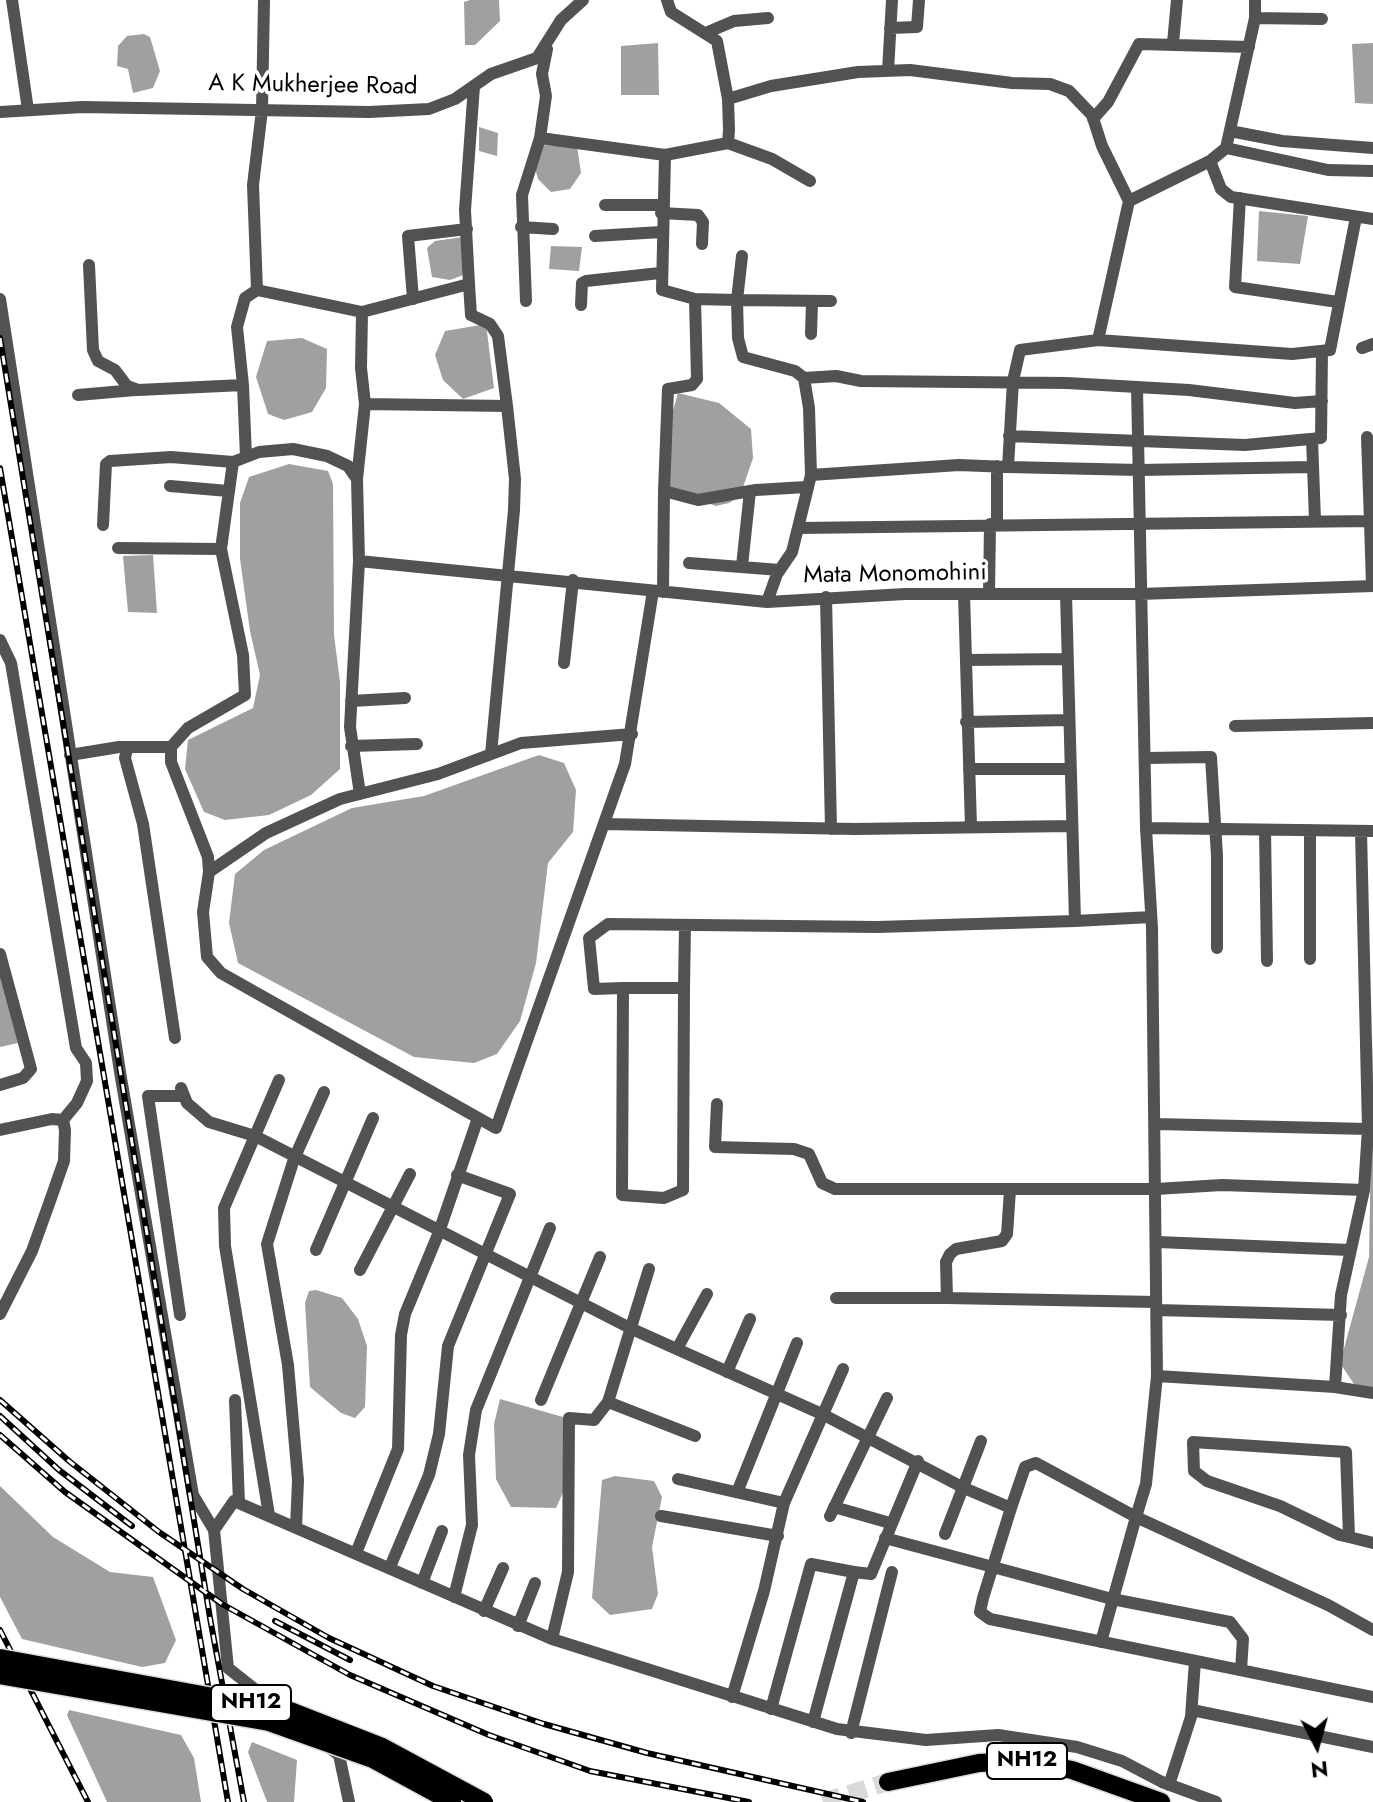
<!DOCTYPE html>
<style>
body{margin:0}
#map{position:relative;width:1373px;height:1802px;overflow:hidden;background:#fff;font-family:Jost,sans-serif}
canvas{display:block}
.north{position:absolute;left:1277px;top:1706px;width:80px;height:80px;-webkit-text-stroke:6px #fff;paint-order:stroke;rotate:174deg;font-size:22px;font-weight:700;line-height:32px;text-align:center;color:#000}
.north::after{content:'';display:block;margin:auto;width:28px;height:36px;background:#000;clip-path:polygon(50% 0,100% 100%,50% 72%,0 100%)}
</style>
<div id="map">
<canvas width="1373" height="1802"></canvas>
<div class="north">N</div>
</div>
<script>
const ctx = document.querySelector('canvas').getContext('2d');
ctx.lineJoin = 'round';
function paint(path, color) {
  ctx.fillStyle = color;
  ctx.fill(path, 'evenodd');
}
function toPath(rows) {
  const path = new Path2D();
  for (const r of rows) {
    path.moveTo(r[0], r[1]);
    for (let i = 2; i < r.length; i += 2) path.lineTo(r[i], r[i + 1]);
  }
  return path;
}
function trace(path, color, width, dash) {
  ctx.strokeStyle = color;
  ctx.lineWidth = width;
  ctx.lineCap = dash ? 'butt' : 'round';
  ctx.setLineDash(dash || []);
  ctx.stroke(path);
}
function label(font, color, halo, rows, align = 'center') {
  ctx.font = font + ' Jost,sans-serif';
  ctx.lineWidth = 7;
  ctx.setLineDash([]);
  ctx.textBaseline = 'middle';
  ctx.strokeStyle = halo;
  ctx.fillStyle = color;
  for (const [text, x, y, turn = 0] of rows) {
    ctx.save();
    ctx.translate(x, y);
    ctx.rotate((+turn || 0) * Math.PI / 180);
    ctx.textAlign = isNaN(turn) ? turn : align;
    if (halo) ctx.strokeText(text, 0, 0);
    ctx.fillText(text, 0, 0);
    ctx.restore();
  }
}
paint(toPath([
 [470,0,499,0,500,21,475,45,465,45,464,2],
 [144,34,150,37,160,71,153,88,133,93,128,69,117,66,118,46,127,36],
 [658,43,659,95,621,95,621,46],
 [1373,43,1373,104,1355,103,1352,44],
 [479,127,498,133,497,156,479,151],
 [540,145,577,146,581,173,570,189,551,192,538,179,533,161],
 [1259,211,1308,216,1300,264,1257,261],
 [463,237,469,273,450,280,432,277,427,248,435,241],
 [551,246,582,247,579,271,549,269],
 [486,324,494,388,463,399,443,380,435,355,445,331],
 [302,338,327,349,326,388,312,412,284,420,268,414,256,377,267,341],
 [678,393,719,403,751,429,753,458,740,496,729,503,716,506,662,487,663,446],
 [289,464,328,471,333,484,334,635,340,682,340,769,311,795,269,815,225,820,204,812,185,769,188,740,253,708,260,675,250,631,240,559,240,503,249,477],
 [153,555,157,613,128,612,123,556],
 [539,755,564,763,576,790,573,832,548,863,536,963,520,1021,497,1054,474,1063,414,1057,238,963,229,923,235,874,264,850,352,808,424,796],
 [0,972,18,1043,0,1047],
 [1373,1034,1373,1389,1358,1390,1340,1363,1369,1257],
 [316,1290,342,1298,358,1319,367,1346,365,1407,355,1418,341,1413,310,1387,305,1303,309,1291],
 [500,1399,563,1417,565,1488,556,1508,511,1507,496,1479,494,1424],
 [615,1476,654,1481,662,1497,652,1547,658,1594,652,1609,610,1615,592,1598,602,1480],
 [0,1486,53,1537,110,1572,153,1577,176,1640,165,1663,142,1667,22,1639,0,1597],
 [69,1710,181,1735,194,1758,201,1802,107,1802,67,1715],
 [252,1742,297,1760,294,1802,267,1802,248,1752]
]), '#a0a0a0');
trace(toPath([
 [823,1802,888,1782]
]), '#d9d9d9', 18, [18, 9]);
const highway = toPath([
 [888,1782,979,1763,1027,1761,1072,1770,1161,1802]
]);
trace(highway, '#dbdbdb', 21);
trace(toPath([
 [12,0,28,110],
 [264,0,262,110,253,185,257,290,362,312,361,368,365,404,357,479],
 [667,0,671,12,717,41,728,99,729,130,728,143,665,155,662,290,695,299,737,300,738,338,743,357,795,371,804,378,809,408,811,475,792,552,777,574,767,602],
 [1255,18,1322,19],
 [890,28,917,27,919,0],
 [708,32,734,21,768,18],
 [1173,43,1177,0],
 [888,71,892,0],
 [728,99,771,86,858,72,910,70,1012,83,1050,84,1069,91,1092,115,1102,146,1129,201],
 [0,112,82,107,369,112,429,109,455,99,491,74,537,58,561,20,583,0],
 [1093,119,1108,102,1139,44,1249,47],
 [1230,131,1282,141,1373,148],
 [540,138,665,155],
 [728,143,772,159,810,181],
 [1226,148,1328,170,1373,171],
 [1210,161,1221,189,1231,197,1373,219],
 [1240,198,1235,287,1338,302],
 [605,205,662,205],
 [661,213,698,215,703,222,702,244],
 [521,227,553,229],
 [595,236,661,232],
 [742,256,737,300,831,301],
 [89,265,93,350,98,361,115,370,127,386,138,390,243,385,246,457],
 [0,299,121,1078,193,1495,214,1530,234,1501,552,1639,837,1729,926,1740,998,1735,1077,1747,1122,1761,1162,1782,1216,1802],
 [413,299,408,236,467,229],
 [695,299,697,379,692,385,668,389,664,491,698,500,756,490,806,487],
 [526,301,522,195,540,138,546,96,542,74,547,49],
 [581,305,582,283,586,281,660,273],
 [362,312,469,284,465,210,474,86],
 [811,334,812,302],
 [1098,340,1129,201,1210,161,1226,148,1255,18,1255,0],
 [1362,348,1373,344],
 [804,378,836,376,861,381,1067,383,1189,390,1295,403,1322,401],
 [243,385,237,327,245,298,257,290],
 [1137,388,1146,828,1152,928,1157,1376,1335,1387,1373,1393],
 [78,395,135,390],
 [365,404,507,406,498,336,490,324,471,315,469,284],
 [1009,436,1245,445,1321,438,1322,352],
 [1367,437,1370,521],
 [1312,439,1315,520],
 [997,466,997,524],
 [1008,467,1139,470,1313,467],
 [811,475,959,465,1008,467,1013,381,1020,350,1098,340,1292,354,1330,350,1356,217],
 [170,486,228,491],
 [103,525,106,464,110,461,171,457,233,462],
 [799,528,1370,521,1372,586],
 [118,548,221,549],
 [359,561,767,602,905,594,1140,594,1373,586],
 [689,563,780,570],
 [742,566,750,491],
 [663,592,664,491],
 [964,594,971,827],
 [989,594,990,524],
 [1066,594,1075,921,1151,917],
 [826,597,831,829],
 [0,640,11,663,76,1048,86,1063,87,1081,77,1103,63,1120],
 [966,660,1067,659],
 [564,663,573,580],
 [351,701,405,698],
 [966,722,1067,720],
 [1235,726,1373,723],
 [351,746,417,744],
 [127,749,125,758,143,824,175,1038],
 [491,754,514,510,515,479,507,406],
 [70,755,119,747,171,747],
 [1146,758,1211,757,1217,856,1217,948],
 [969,769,1070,769],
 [360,794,350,727,359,561,357,479,348,466,327,456,293,449,259,452,233,462,221,549,243,655,245,695,188,728,171,747,171,762,208,857,209,872,203,912,207,957,221,973,496,1128,625,764,653,591],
 [605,824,855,829,1072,826],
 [1146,828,1373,831],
 [1265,830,1267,961],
 [1310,830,1310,959],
 [209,872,266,833,340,799,438,774,521,743,632,734],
 [0,954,31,1069,23,1078,0,1085],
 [623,988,622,1195,664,1198,683,1190,684,988,623,988,594,989,589,938,608,924,877,927,1075,921],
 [684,988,685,925],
 [181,1088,187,1103,209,1122,255,1136,632,1329,824,1415,964,1488,1011,1508,1025,1467,1036,1463,1136,1517,1146,1484,1157,1376],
 [717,1104,715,1147,794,1149,809,1154,822,1183,835,1189,1156,1189,1222,1185,1364,1190],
 [1156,1124,1368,1129],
 [0,1130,52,1119,63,1120,65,1130,64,1161,50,1201,32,1251,0,1314],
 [1010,1190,1007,1234,1002,1241,956,1249,950,1254,946,1262,947,1298,1156,1302],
 [1158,1242,1350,1250],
 [316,1250,373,1118],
 [360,1270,410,1174],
 [836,1298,947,1298],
 [1157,1310,1341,1315],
 [180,1315,148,1096,183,1096],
 [677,1349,707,1294],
 [727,1372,750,1319],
 [1335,1387,1341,1295,1364,1190,1368,1129,1361,831],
 [235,1400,239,1503],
 [541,1400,600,1257],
 [608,1402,695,1436],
 [678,1479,784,1503,764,1591,732,1697],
 [738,1490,797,1343],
 [784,1503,843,1369],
 [834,1507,890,1523],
 [1011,1508,983,1598,980,1612,990,1619,1373,1697],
 [269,1515,225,1246,224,1208,279,1080],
 [661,1516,778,1536],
 [830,1516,887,1398],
 [296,1528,298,1480,288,1365,267,1244,294,1159,324,1092],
 [214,1530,228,1668,276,1706],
 [945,1534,981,1441],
 [1349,1537,1346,1452,1193,1442,1194,1471,1207,1481,1280,1506,1340,1535,1349,1537,1373,1543],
 [885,1538,1112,1599,1230,1622,1243,1639,1241,1670],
 [356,1553,398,1449,401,1335,405,1314,439,1232,478,1118],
 [390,1567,429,1475,439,1434,448,1346,510,1194,457,1175],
 [854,1572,871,1574,918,1461],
 [422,1583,442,1531],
 [454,1597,472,1525,469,1455,476,1410,550,1228],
 [484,1611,503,1568],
 [518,1626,535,1583],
 [552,1639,568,1572,569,1418,594,1420,608,1402,649,1269],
 [1101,1642,1136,1517,1328,1605,1373,1630],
 [771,1709,811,1564,854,1572,813,1722],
 [1192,1710,1373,1747],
 [851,1733,892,1572],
 [328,1747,339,1755,349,1802],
 [1169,1785,1191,1717,1195,1661]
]), '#525252', 12);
trace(highway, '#000', 18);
const rail = toPath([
 [0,338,210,1618,244,1802],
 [0,468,228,1802],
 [0,1400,69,1461,159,1532,243,1589,329,1638,433,1686,544,1724,647,1753,863,1802],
 [0,1416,59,1470,132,1526],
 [0,1435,65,1492,222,1604,350,1675,489,1735,590,1771,749,1802],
 [275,1621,350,1660],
 [0,1630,88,1802]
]);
trace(rail, '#000', 6);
trace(rail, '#fff', 3, [9]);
const highwayBridge = toPath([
 [0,1658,290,1711,382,1747,484,1802],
 [0,1675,269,1722,373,1759,452,1802]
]);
trace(highwayBridge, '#dbdbdb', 21, []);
trace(highwayBridge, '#000', 18);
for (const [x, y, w] of [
 [251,1703,80],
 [1027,1761,80]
]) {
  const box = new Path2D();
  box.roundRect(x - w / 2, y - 18, w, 36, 6);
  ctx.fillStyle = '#fff';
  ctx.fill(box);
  trace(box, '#000', 2);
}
label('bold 22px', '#000', null, [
 ["NH12",251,1703],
 ["NH12",1027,1761]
]);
label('24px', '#000', '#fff', [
 ["A K Mukherjee Road",313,86,1],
 ["Mata Monomohini",895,575,-1]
]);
</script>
